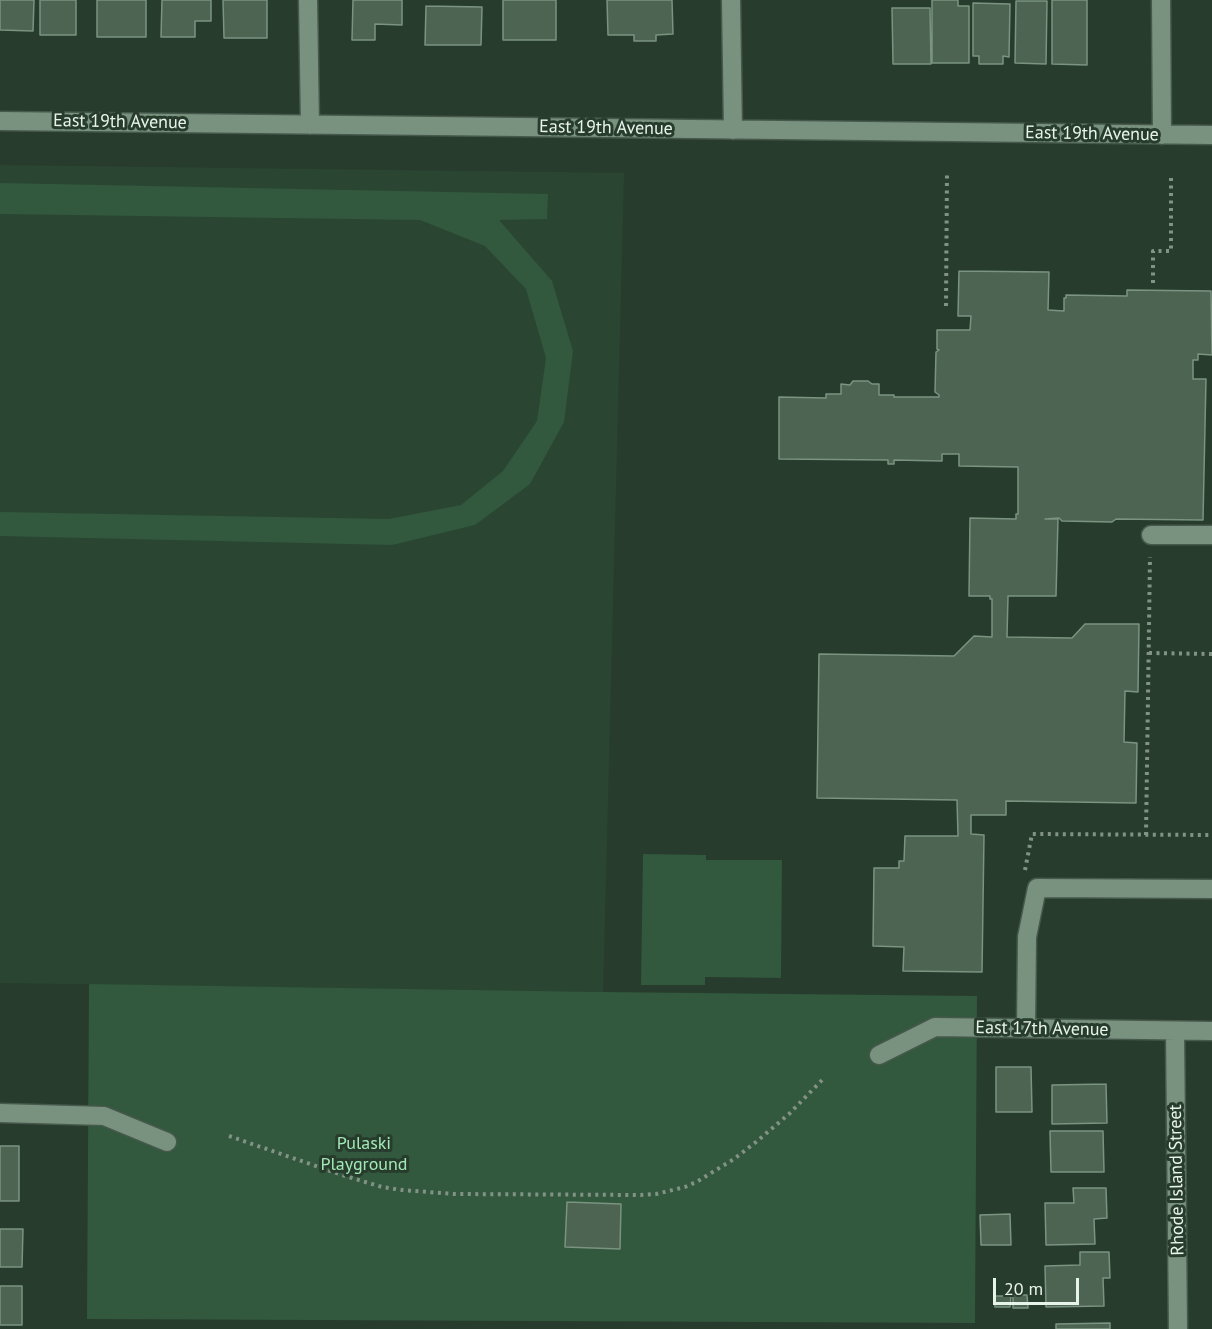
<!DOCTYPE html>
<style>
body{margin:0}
#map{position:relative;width:1212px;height:1329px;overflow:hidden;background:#273c2d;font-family:"PT Sans",sans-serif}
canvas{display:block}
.scale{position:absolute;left:993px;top:1278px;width:86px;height:27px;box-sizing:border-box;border:3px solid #e7f4ea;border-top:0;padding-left:8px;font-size:18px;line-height:21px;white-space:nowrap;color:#e7f4ea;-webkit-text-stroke:4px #273c2d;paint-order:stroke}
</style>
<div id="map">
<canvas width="1212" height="1329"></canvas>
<div class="scale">20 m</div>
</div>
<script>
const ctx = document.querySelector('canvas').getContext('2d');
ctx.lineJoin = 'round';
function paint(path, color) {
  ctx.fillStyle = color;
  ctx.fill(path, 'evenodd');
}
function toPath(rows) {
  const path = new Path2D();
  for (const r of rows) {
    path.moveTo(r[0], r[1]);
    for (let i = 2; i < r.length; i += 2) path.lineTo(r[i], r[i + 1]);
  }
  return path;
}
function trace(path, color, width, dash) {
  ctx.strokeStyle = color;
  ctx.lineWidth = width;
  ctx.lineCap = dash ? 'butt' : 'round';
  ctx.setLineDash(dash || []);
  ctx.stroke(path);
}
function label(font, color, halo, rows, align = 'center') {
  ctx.font = font + ' "PT Sans",sans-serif';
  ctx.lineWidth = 6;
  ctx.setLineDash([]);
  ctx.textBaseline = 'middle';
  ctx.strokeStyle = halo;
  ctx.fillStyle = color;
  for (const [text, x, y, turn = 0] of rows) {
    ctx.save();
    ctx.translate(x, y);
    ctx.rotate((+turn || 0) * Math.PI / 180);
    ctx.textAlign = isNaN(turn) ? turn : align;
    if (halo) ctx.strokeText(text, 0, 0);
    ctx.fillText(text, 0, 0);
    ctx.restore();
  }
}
paint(toPath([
 [0,165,624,173,603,992,0,983]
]), '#2a4632');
paint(toPath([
 [0,183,548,194,547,219,499,220,552,281,573,351,564,422,530,484,475,525,392,545,0,536,0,512,389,519,461,505,503,471,537,421,546,358,526,289,485,246,420,220,0,214],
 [643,854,706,855,706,860,782,860,781,978,705,977,705,985,641,985],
 [89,984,603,992,977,996,975,1323,87,1319]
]), '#32583e');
const building = toPath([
 [0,0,34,0,33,31,0,30,0,0],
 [40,0,76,0,76,35,40,35,40,0],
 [97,0,146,0,146,37,97,37,97,0],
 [162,0,211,0,211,21,195,21,195,37,161,37,162,0],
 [223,0,267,0,267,38,224,38,223,0],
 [353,0,402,0,402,25,375,24,375,40,352,40,353,0],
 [503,0,556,0,556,40,503,40,503,0],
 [607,0,672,0,673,34,656,35,656,41,634,41,634,35,608,35,607,0],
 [932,0,958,0,958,6,969,6,969,63,932,63,932,0],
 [1052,0,1087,0,1087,65,1052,64,1052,0],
 [1016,1,1047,1,1046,64,1015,63,1016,1],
 [973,3,1010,4,1009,57,1003,56,1003,64,979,64,979,56,973,56,973,3],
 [426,6,482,7,481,45,425,45,426,6],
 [892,8,930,8,931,64,893,64,892,8],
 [959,271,1049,272,1048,310,1064,311,1064,298,1066,298,1066,295,1127,296,1127,290,1211,291,1212,355,1198,354,1198,360,1193,360,1193,379,1206,379,1203,520,1116,519,1112,522,1062,521,1059,518,1045,519,1058,519,1056,596,1008,596,1007,637,1072,638,1085,624,1139,624,1138,692,1125,691,1124,742,1137,743,1136,803,1006,801,1006,815,971,815,971,834,984,835,982,972,903,971,904,947,873,946,874,868,899,868,899,861,904,861,905,836,958,836,957,800,817,798,819,654,954,656,974,636,992,637,992,599,990,599,990,596,969,596,970,518,1016,519,1016,514,1018,514,1018,467,959,466,959,454,942,454,942,461,894,460,894,464,888,464,888,460,779,459,779,397,826,398,826,394,841,394,841,384,850,385,853,381,868,381,872,384,879,384,879,395,894,395,894,397,939,397,939,395,935,392,936,352,939,350,937,349,937,330,970,330,971,316,958,316,959,271],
 [996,1067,1031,1067,1032,1112,996,1112,996,1067],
 [1106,1084,1107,1123,1052,1124,1052,1085,1106,1084],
 [1050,1131,1103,1131,1104,1172,1051,1172,1050,1131],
 [0,1146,19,1146,19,1201,0,1201,0,1146],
 [1073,1188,1106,1188,1107,1218,1094,1219,1095,1244,1046,1245,1045,1203,1074,1203,1073,1188],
 [567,1202,621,1204,620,1249,565,1247,567,1202],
 [1010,1214,1011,1245,981,1245,980,1215,1010,1214],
 [0,1229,23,1229,22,1267,0,1267,0,1229],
 [1080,1252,1109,1252,1110,1278,1103,1278,1104,1306,1046,1307,1045,1266,1080,1265,1080,1252],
 [0,1286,22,1286,22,1325,0,1325,0,1286],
 [1013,1295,1027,1295,1028,1308,1013,1308,1013,1295],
 [995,1296,1011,1296,1010,1307,995,1307,995,1296],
 [1110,1323,1110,1329,1056,1329,1056,1324,1110,1323]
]);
paint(building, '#4d6453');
trace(building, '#7b9381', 1.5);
const minor = toPath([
 [308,0,310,125],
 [731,0,733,130],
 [1161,0,1162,135],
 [0,121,1212,135],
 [1151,535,1212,535],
 [1026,1028,1027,937,1037,888,1212,889],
 [1175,1031,1178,1329],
 [879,1055,935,1027,1212,1031],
 [0,1113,104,1116,167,1142]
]);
trace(minor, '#46594c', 21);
trace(toPath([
 [1153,283,1153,251,1171,251,1171,175],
 [946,306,947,172],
 [1149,653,1212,654],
 [1146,835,1150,557],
 [1025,870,1032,834,1212,835],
 [229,1136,342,1175,382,1187,402,1190,454,1194,641,1195,656,1194,685,1187,698,1181,734,1159,756,1142,789,1114,824,1078]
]), '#829386', 4, [3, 4.5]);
trace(minor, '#79917f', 18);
label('18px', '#e7f4ea', '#273c2d', [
 ["East 19th Avenue",120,122,1],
 ["East 19th Avenue",606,128,1],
 ["East 19th Avenue",1092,134,1],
 ["East 17th Avenue",1042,1029,1],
 ["Rhode Island Street",1177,1180,-91]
]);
label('18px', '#a2e9b6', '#273c2d', [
 ["Pulaski",364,1144],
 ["Playground",364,1165]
]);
</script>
